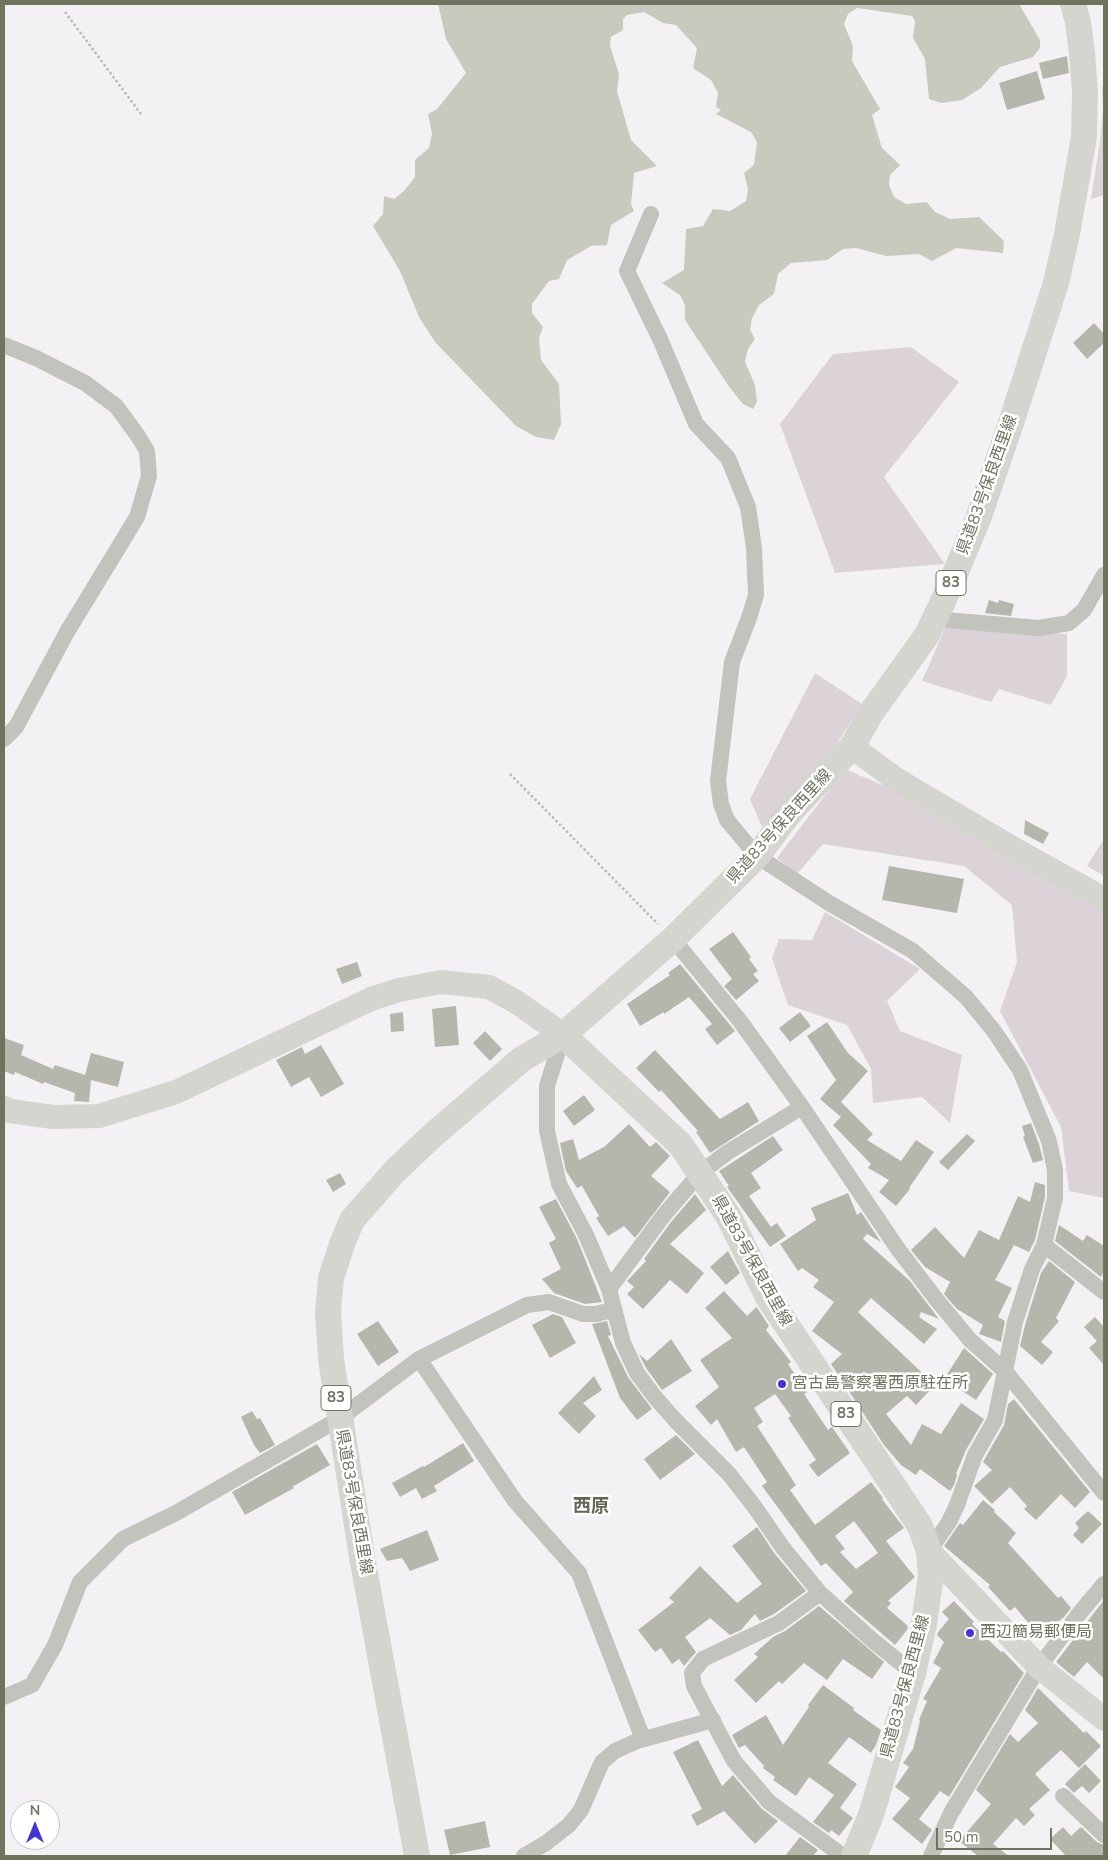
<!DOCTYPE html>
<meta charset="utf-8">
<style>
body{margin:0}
#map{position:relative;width:1108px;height:1860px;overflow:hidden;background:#f4f1f4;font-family:"Nunito Sans",sans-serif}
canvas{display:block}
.frame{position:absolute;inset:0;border:5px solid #6e745e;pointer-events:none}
.north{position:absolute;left:10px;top:1800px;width:50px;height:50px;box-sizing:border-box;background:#fff;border:1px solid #c5c7bf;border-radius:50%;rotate:0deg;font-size:14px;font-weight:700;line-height:20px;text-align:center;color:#6e745e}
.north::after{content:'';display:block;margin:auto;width:18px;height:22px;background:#4335d1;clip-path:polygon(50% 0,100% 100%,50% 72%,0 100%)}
.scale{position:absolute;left:936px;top:1828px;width:116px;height:22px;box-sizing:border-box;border:2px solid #6e745e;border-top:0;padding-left:6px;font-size:15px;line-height:18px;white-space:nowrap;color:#6e745e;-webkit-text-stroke:4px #fff;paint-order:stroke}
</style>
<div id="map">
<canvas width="1108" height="1860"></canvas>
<div class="frame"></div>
<div class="north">N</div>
<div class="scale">50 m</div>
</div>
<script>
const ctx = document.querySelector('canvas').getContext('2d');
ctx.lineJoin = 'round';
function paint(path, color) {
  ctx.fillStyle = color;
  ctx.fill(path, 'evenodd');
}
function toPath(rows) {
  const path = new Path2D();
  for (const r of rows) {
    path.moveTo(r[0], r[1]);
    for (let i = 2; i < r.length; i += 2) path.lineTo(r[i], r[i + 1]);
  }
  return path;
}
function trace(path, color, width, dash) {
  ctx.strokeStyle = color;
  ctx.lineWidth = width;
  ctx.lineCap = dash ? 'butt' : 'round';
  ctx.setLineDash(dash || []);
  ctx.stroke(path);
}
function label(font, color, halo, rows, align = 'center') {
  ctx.font = font + ' "Nunito Sans","Noto Sans JP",sans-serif';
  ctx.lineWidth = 5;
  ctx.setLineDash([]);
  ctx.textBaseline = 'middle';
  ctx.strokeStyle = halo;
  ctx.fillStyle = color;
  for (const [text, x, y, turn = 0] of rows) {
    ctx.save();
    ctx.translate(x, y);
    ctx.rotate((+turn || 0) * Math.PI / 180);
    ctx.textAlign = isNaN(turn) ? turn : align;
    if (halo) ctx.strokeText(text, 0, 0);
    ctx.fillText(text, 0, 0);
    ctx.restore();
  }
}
paint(toPath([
 [1104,86,1104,195,1091,199,1100,142,1103,108,1102,87],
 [911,347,959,382,884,477,945,564,835,573,780,424,833,354],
 [946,626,1067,634,1067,676,1051,705,999,689,991,702,922,681],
 [815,673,862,704,830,755,762,827,750,799],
 [845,769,920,801,1104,906,1104,1198,1069,1191,1061,1127,1000,1011,1017,962,1012,905,964,866,823,844,797,874,777,858],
 [1104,839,1104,876,1087,866],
 [825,912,920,969,887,1001,900,1031,962,1055,950,1123,922,1097,873,1103,871,1069,847,1025,788,1005,772,958,779,939,812,940]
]), '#dbd3d8');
paint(toPath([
 [438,4,1019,4,1040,40,1040,48,1033,57,1000,67,981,88,962,100,941,103,929,99,925,59,913,38,915,21,912,16,857,8,848,14,844,24,853,46,852,61,880,109,872,115,882,148,900,165,890,175,889,185,894,197,906,204,927,202,935,212,950,219,979,217,1004,241,1003,253,956,248,932,261,919,254,886,256,856,248,843,249,827,260,791,263,778,274,774,294,759,305,752,318,750,330,755,339,748,349,745,362,755,385,757,402,753,409,743,404,730,388,685,320,685,305,680,295,662,283,684,270,686,229,703,226,713,209,730,211,746,201,748,189,744,173,754,165,757,142,751,132,716,114,721,110,716,107,718,93,711,80,693,68,697,48,676,25,663,23,644,12,627,15,623,19,623,30,611,37,610,46,619,74,617,91,631,140,657,166,634,173,631,204,634,211,611,225,607,245,591,246,567,260,559,279,549,281,532,304,532,313,543,327,539,338,541,360,559,384,561,424,554,440,536,437,516,426,435,342,419,317,400,271,373,226,383,214,384,196,394,199,404,191,415,177,415,160,429,148,432,134,428,114,437,109,466,73,446,39]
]), '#c8cabd');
paint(toPath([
 [1067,56,1069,73,1043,79,1039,63],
 [1037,71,1045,99,1007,110,999,83],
 [1094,323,1104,334,1104,343,1087,359,1073,343],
 [989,600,998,603,999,600,1014,604,1011,616,985,613],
 [1025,820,1049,833,1043,844,1024,834],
 [889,866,964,879,957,913,882,900],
 [733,932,751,957,749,959,758,971,753,974,759,981,736,1000,724,986,732,979,709,949],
 [357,962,362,976,342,984,336,969],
 [680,964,735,1031,717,1045,705,1029,712,1024,689,997,664,1014,664,1012,640,1026,627,1004,670,975,668,973],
 [456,1006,459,1045,435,1047,432,1009],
 [403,1012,404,1031,391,1032,390,1014],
 [800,1012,811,1026,790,1042,779,1028],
 [827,1022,848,1053,868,1071,841,1102,873,1134,867,1140,901,1161,916,1140,934,1152,909,1188,910,1189,896,1206,879,1192,889,1180,868,1168,871,1164,833,1125,841,1117,820,1099,836,1080,807,1036],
 [485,1031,502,1049,490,1061,473,1043],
 [4,1038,24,1045,21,1055,53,1069,55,1065,85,1075,91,1053,124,1062,118,1087,91,1080,89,1102,74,1101,75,1093,44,1082,43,1084,15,1072,14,1075,4,1071],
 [321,1045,344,1084,321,1097,309,1077,291,1087,276,1060,302,1047,305,1054],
 [655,1050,720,1119,748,1102,759,1121,710,1153,696,1132,698,1131,661,1090,659,1092,636,1068],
 [584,1095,595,1110,574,1126,563,1111],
 [1031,1123,1039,1144,1043,1160,1033,1163,1023,1137,1025,1136,1022,1126],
 [629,1124,650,1147,656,1142,670,1156,651,1176,670,1192,635,1238,624,1226,608,1236,596,1218,599,1216,582,1186,577,1188,566,1171,560,1143,573,1139,579,1160,604,1147],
 [967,1134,975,1141,948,1170,939,1162],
 [773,1136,783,1150,751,1173,761,1188,749,1196,771,1227,777,1223,786,1236,770,1247,727,1187,729,1186,719,1171],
 [340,1173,346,1184,333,1192,326,1180],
 [1035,1182,1045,1185,1045,1197,1035,1240,1029,1252,1014,1245,995,1280,1012,1288,998,1317,1005,1321,1001,1342,979,1334,983,1325,957,1309,944,1294,950,1282,925,1267,911,1250,935,1227,964,1258,979,1230,999,1240,1018,1196,1030,1202],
 [848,1193,857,1215,861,1212,881,1242,867,1234,863,1239,910,1281,939,1319,921,1312,919,1317,937,1329,924,1344,871,1298,858,1312,935,1385,916,1405,907,1396,886,1414,911,1445,922,1424,941,1434,961,1403,984,1419,966,1450,956,1474,957,1475,954,1485,950,1491,920,1469,916,1475,901,1465,884,1445,831,1364,842,1354,812,1331,834,1302,813,1287,819,1280,802,1268,798,1271,780,1244,816,1220,811,1208],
 [695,1194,706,1210,670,1244,704,1273,687,1294,670,1280,643,1309,627,1294,634,1287,627,1281,646,1261,644,1259,671,1222],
 [556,1199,577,1239,602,1302,585,1304,554,1293,542,1279,561,1269,549,1243,556,1239,539,1207],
 [1059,1225,1083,1241,1087,1235,1104,1246,1104,1271,1101,1277,1055,1241],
 [728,1251,740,1273,726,1285,710,1267],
 [1049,1261,1075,1282,1056,1318,1059,1321,1041,1342,1053,1352,1042,1365,1020,1346,1025,1325,1041,1273],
 [724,1291,747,1316,756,1307,758,1309,769,1326,766,1330,791,1362,788,1364,807,1392,804,1394,828,1430,832,1427,850,1453,818,1477,809,1465,816,1460,788,1418,791,1416,775,1394,754,1408,763,1422,757,1426,796,1485,790,1490,815,1525,871,1482,883,1498,882,1499,904,1528,886,1541,915,1577,888,1601,891,1603,887,1608,908,1626,907,1630,895,1645,844,1601,853,1592,826,1563,821,1566,762,1486,767,1482,744,1447,736,1452,717,1419,711,1425,695,1406,719,1387,700,1360,732,1338,705,1308],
 [854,1521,878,1553,856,1569,840,1552,845,1549,835,1536],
 [553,1314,562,1317,576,1343,550,1358,532,1325],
 [1095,1317,1104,1327,1104,1365,1089,1348,1097,1341,1084,1327],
 [378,1321,399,1352,378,1366,357,1334],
 [607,1321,611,1335,608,1336,628,1377,652,1409,637,1420,620,1398,592,1324],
 [671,1339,692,1371,662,1390,646,1368,639,1354,647,1361],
 [964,1348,993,1374,976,1400,944,1379],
 [594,1376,602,1390,583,1403,596,1416,579,1434,558,1413],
 [1014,1399,1090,1492,1075,1508,1061,1494,1036,1520,1024,1509,1027,1506,1010,1487,992,1504,974,1486,992,1470,983,1462,1004,1425,1008,1404],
 [252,1411,257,1419,260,1418,275,1445,260,1453,254,1445,241,1417],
 [676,1435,695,1454,660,1480,644,1459],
 [463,1443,474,1461,434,1486,437,1491,422,1499,416,1488,400,1497,392,1483,423,1466,424,1467],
 [317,1444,330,1465,292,1487,294,1488,245,1515,232,1492],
 [983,1500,995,1510,994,1512,1016,1533,1008,1543,1058,1598,1061,1596,1071,1608,1064,1617,1040,1637,1015,1607,1010,1611,988,1587,990,1585,944,1546,960,1523,963,1525],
 [1088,1511,1102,1524,1082,1544,1073,1535,1079,1528,1075,1523],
 [757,1527,775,1554,806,1591,774,1614,760,1621,755,1614,741,1630,730,1635,710,1618,685,1637,696,1652,684,1666,679,1659,672,1664,661,1648,655,1652,638,1630,674,1602,669,1598,700,1566,737,1603,762,1584,732,1546],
 [427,1530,439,1560,410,1571,402,1558,387,1561,380,1549],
 [1104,1600,1104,1679,1087,1662,1074,1677,1056,1662],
 [954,1601,974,1622,972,1624,1001,1652,1003,1651,1024,1673,949,1797,940,1791,919,1819,932,1830,922,1844,892,1819,910,1798,895,1787,909,1767,903,1763,913,1749,920,1721,919,1720,927,1701,923,1699,941,1668,933,1663,944,1642,937,1635,938,1632,949,1619,942,1612],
 [819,1606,884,1662,872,1679,843,1659,827,1680,804,1663,782,1684,779,1681,756,1703,734,1680,758,1657,754,1654,773,1637,785,1631],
 [823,1685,854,1708,853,1710,881,1730,876,1745,871,1753,849,1737,828,1763,857,1784,840,1808,853,1818,839,1836,831,1830,829,1833,813,1822,834,1795,809,1777,796,1796,773,1780,775,1777,763,1768,764,1766,745,1745,739,1748,732,1735,766,1715,783,1745,809,1707,808,1705],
 [1038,1688,1084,1733,1086,1731,1101,1746,1079,1768,1061,1750,1035,1774,1050,1790,1029,1809,1035,1815,1024,1826,1016,1818,993,1844,1009,1856,978,1856,959,1841,991,1804,976,1790,1010,1734,1018,1742,1038,1723,1025,1710],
 [698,1740,722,1786,733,1775,762,1809,778,1821,755,1844,724,1811,697,1826,691,1815,702,1809,673,1752],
 [1085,1764,1101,1781,1089,1793,1082,1786,1074,1793,1065,1784],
 [485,1821,490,1847,450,1855,444,1830],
 [1063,1827,1071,1836,1081,1827,1097,1842,1104,1845,1104,1856,1066,1856,1050,1839],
 [800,1837,818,1850,813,1856,785,1856]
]), '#b5b7ad');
trace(toPath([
 [65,12,141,114],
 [510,774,658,924]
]), '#b8bab4', 2.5, [2.5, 2.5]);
trace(toPath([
 [651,214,627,271,660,339,696,424,728,458,748,507,754,548,756,595,749,618,732,662,718,781,721,804,727,820,757,856,829,903,913,951,966,997,994,1031,1020,1070,1049,1141,1055,1170,1055,1198,1044,1245,1032,1269,1015,1322,995,1420,975,1455,957,1505,949,1522,929,1551],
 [4,345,36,358,85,383,116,406,138,436,147,451,149,476,137,517,67,632,16,727,4,739],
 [934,619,1039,628,1069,623,1084,610,1104,575],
 [673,939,740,1021,802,1107,898,1249,936,1299,970,1340,1005,1371,1104,1493],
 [563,1035,547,1086,547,1131,559,1184,586,1235,609,1289,623,1343,637,1373,654,1396,676,1421,729,1474,754,1506,783,1548,820,1593,871,1639,913,1673],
 [1044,1245,1104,1292],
 [609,1289,663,1216,700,1173,728,1152,802,1107],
 [419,1359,515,1501,579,1573,643,1739],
 [820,1593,779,1623,703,1659,692,1673,694,1686,734,1761,769,1802,843,1856],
 [4,1697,32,1685,55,1645,80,1582,123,1539,176,1513,339,1419,419,1359,527,1305,549,1302,583,1314,597,1314,614,1309],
 [1063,1796,1104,1835],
 [524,1856,546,1843,569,1825,581,1810,602,1762,615,1751,637,1741,713,1720],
 [931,1856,951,1813,1039,1667,1078,1615,1104,1584]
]), '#c1c3bc', 16);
trace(toPath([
 [852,747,894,778,1014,849,1104,899],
 [4,1108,10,1111,53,1117,99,1116,176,1092,371,999,399,990,441,982,489,987,518,1003,563,1035],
 [929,1551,1039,1667,1104,1719]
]), '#d4d5cf', 24);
trace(toPath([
 [563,1035,680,1144,729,1217,768,1297,920,1526,929,1551,931,1575,924,1624,913,1673,871,1815,854,1856],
 [417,1856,362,1557,331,1359,328,1313,331,1278,342,1244,352,1220,395,1171,433,1135,522,1059,563,1035,673,939,757,856,791,811,852,747,871,713,927,635,947,593,978,519,1012,420,1056,283,1067,234,1084,137,1085,92,1082,53,1078,22,1073,4]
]), '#d4d5cf', 26);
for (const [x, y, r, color] of [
 [782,1384,5,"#4335d1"],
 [970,1633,5,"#4335d1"]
]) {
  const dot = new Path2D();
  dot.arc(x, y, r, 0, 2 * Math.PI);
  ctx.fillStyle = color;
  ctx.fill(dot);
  trace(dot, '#fff', 2);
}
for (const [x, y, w] of [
 [951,583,30],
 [336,1398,30],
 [846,1414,30]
]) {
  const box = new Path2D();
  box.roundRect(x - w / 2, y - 12.5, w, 25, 4);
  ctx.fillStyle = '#fff';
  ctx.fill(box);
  trace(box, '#6e745e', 1);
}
label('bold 15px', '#6e745e', null, [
 ["83",951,583],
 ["83",336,1398],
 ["83",846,1414]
]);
label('16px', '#6e745e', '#fff', [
 ["県道83号保良西里線",988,485,-70],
 ["県道83号保良西里線",780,827,-48],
 ["県道83号保良西里線",751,1261,61],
 ["県道83号保良西里線",353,1502,80],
 ["県道83号保良西里線",906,1687,-75]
]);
label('16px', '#6e745e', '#fff', [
 ["宮古島警察署西原駐在所",792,1384],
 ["西辺簡易郵便局",980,1633]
], 'left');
label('bold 18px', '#606554', '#fff', [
 ["西原",591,1508]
]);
</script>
